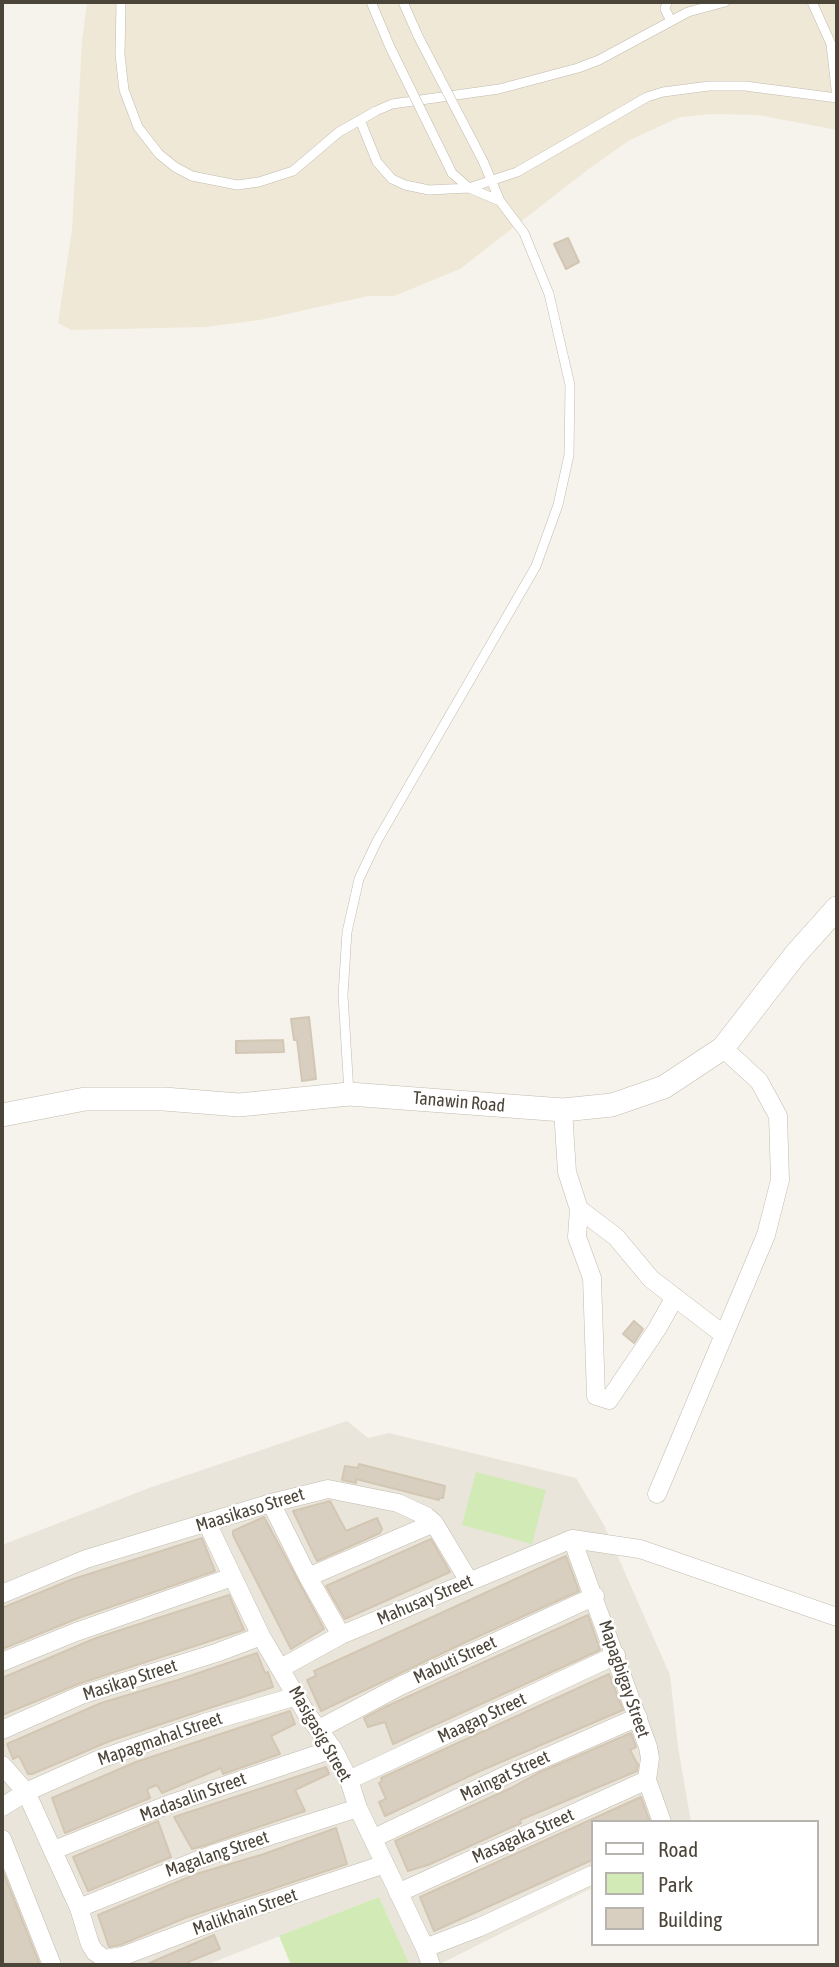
<!DOCTYPE html>
<style>
body{margin:0}
#map{position:relative;width:839px;height:1967px;overflow:hidden;background:#f6f3ec;font-family:"Asap Condensed",sans-serif}
canvas{display:block}
.frame{position:absolute;inset:0;border:4px solid #4b4439;pointer-events:none}
.legend{position:absolute;left:591px;top:1820px;width:228px;height:126px;box-sizing:border-box;background:#fff;border:2px solid #b7b4b0;margin:0;padding:9px 12px;list-style:none;font-size:21px;color:#4b4439}
.legend li{display:flex;align-items:center;gap:14px;height:35px}
.legend b{width:35px;border:2px solid #b7b4b0}
</style>
<div id="map">
<canvas width="839" height="1967"></canvas>
<div class="frame"></div>
<ul class="legend">
<li><b style="height:9px;background:#fff"></b>Road</li>
<li><b style="height:19px;background:#d2eab5"></b>Park</li>
<li><b style="height:19px;background:#d8cfc1"></b>Building</li>
</ul>
</div>
<script>
const ctx = document.querySelector('canvas').getContext('2d');
ctx.lineJoin = 'round';
function paint(path, color) {
  ctx.fillStyle = color;
  ctx.fill(path, 'evenodd');
}
function toPath(rows) {
  const path = new Path2D();
  for (const r of rows) {
    path.moveTo(r[0], r[1]);
    for (let i = 2; i < r.length; i += 2) path.lineTo(r[i], r[i + 1]);
  }
  return path;
}
function trace(path, color, width, dash) {
  ctx.strokeStyle = color;
  ctx.lineWidth = width;
  ctx.lineCap = dash ? 'butt' : 'round';
  ctx.setLineDash(dash || []);
  ctx.stroke(path);
}
function label(font, color, halo, rows, align = 'center') {
  ctx.font = font + ' "Asap Condensed",sans-serif';
  ctx.lineWidth = 5;
  ctx.setLineDash([]);
  ctx.textBaseline = 'middle';
  ctx.strokeStyle = halo;
  ctx.fillStyle = color;
  for (const [text, x, y, turn = 0] of rows) {
    ctx.save();
    ctx.translate(x, y);
    ctx.rotate((+turn || 0) * Math.PI / 180);
    ctx.textAlign = isNaN(turn) ? turn : align;
    if (halo) ctx.strokeText(text, 0, 0);
    ctx.fillText(text, 0, 0);
    ctx.restore();
  }
}
paint(toPath([
 [347,1421,368,1438,389,1433,576,1478,604,1525,670,1675,678,1747,691,1822,592,1822,592,1888,438,1965,410,1965,379,1897,206,1965,2,1965,2,1545,149,1488]
]), '#eae5da');
paint(toPath([
 [87,2,837,2,837,130,758,115,712,114,680,117,630,140,590,168,460,269,394,296,368,296,260,320,205,327,71,330,58,323,72,230,82,41]
]), '#efe8d6');
paint(toPath([
 [476,1472,546,1490,532,1544,462,1525],
 [379,1897,410,1965,291,1965,279,1936]
]), '#d2eab5');
const building = toPath([
 [568,238,579,262,566,269,554,244,568,238],
 [309,1017,316,1079,302,1081,297,1040,294,1040,291,1019,309,1017],
 [283,1040,284,1052,236,1053,236,1041,283,1040],
 [634,1321,643,1329,634,1343,623,1334,634,1321],
 [359,1464,445,1486,443,1498,439,1498,439,1500,356,1479,356,1483,342,1480,345,1466,358,1468,359,1464],
 [330,1501,346,1531,377,1518,382,1529,380,1533,317,1561,293,1511,330,1501],
 [264,1517,324,1629,291,1649,233,1535,233,1531,264,1517],
 [202,1538,215,1571,81,1617,2,1649,2,1608,73,1579,202,1538],
 [431,1539,450,1572,345,1619,326,1586,431,1539],
 [566,1556,579,1591,468,1641,321,1711,307,1680,316,1676,314,1671,566,1556],
 [229,1595,244,1630,78,1684,2,1715,2,1678,96,1638,229,1595],
 [588,1615,600,1650,393,1744,385,1722,368,1727,364,1718,385,1707,588,1615],
 [257,1653,265,1673,268,1672,273,1687,110,1741,32,1774,28,1774,19,1756,13,1759,7,1744,101,1703,178,1680,257,1653],
 [609,1674,623,1710,480,1771,385,1816,379,1802,386,1799,379,1783,382,1781,381,1778,609,1674],
 [290,1711,295,1724,271,1736,280,1754,223,1774,221,1768,162,1793,157,1785,147,1789,150,1798,65,1833,52,1798,136,1762,290,1711],
 [631,1733,636,1747,630,1750,638,1765,637,1771,520,1820,521,1823,428,1865,408,1871,395,1841,511,1788,538,1773,631,1733],
 [326,1767,329,1774,295,1790,305,1811,203,1846,192,1849,174,1817,326,1767],
 [641,1797,650,1822,592,1822,592,1860,434,1931,420,1897,641,1797],
 [158,1821,171,1857,88,1891,73,1857,158,1821],
 [336,1828,347,1864,185,1918,120,1945,109,1947,98,1915,196,1874,264,1854,336,1828],
 [2,1869,40,1965,2,1965,2,1869],
 [214,1935,220,1949,188,1962,190,1965,145,1965,214,1935]
]);
paint(building, '#d8cfc1');
trace(building, '#d3c7b4', 2);
const service = toPath([
 [121,2,120,55,124,90,138,127,159,154,175,167,192,176,237,185,259,182,293,171,339,132,376,111,392,104,499,89,578,68,599,60,688,12,725,2],
 [371,2,390,47],
 [403,2,418,36],
 [667,2,665,9,671,21],
 [812,2,831,44,837,98],
 [360,120,377,162,392,179,405,185,429,190,469,188,517,172,647,97,663,92,709,86,745,86,837,98],
 [452,173,469,188,500,201],
 [349,1093,343,995,347,932,359,879,377,841,536,566,558,505,569,455,570,385,549,294,524,233,500,201,483,161]
]);
const minor = toPath([
 [563,1110,567,1172,579,1209,577,1237,592,1278,596,1396,609,1400,657,1329,675,1297],
 [579,1209,616,1237,651,1279,724,1335],
 [657,1494,766,1235,780,1180,778,1116,759,1081,723,1048],
 [271,1503,308,1577,341,1635],
 [207,1523,261,1636,306,1713,333,1749,349,1780,358,1808,425,1948,431,1965],
 [572,1539,648,1747,650,1758,647,1780,662,1822],
 [572,1539,640,1549,837,1617],
 [308,1577,434,1523],
 [2,1594,86,1559,271,1503,328,1489,398,1503,426,1516,434,1523,469,1581],
 [2,1662,76,1632,232,1577],
 [281,1668,341,1635,572,1539],
 [319,1729,400,1686,595,1596],
 [2,1730,81,1695,216,1653,261,1636],
 [2,1765,26,1792,79,1908,90,1944,95,1952,105,1959,123,1956,226,1917,385,1864],
 [349,1780,616,1655],
 [2,1807,26,1792,100,1759,204,1723,297,1696],
 [374,1838,506,1775,638,1717],
 [2,1839,52,1965],
 [54,1850,167,1805,333,1749],
 [398,1893,647,1780],
 [79,1908,213,1854,358,1808],
 [425,1948,480,1927,592,1875]
]);
const tertiary = toPath([
 [2,1115,85,1099,164,1099,239,1105,349,1094,563,1110,612,1105,664,1087,723,1048,795,955,837,908]
]);
trace(service, '#c2bbae', 10);
trace(minor, '#c2bbae', 19);
trace(tertiary, '#c2bbae', 24);
trace(service, '#fff', 9);
trace(minor, '#fff', 18);
trace(tertiary, '#fff', 23);
const serviceBridge = toPath([
 [418,36,483,161],
 [390,47,452,173]
]);
trace(serviceBridge, '#c2bbae', 10, []);
trace(serviceBridge, '#fff', 9);
label('18px', '#4b4439', '#fff', [
 ["Tanawin Road",459,1102,5],
 ["Maasikaso Street",250,1510,-17],
 ["Mahusay Street",425,1600,-23],
 ["Mabuti Street",455,1660,-25],
 ["Mapagbigay Street",624,1679,71],
 ["Masikap Street",130,1680,-18],
 ["Maagap Street",482,1718,-25],
 ["Masigasig Street",320,1734,60],
 ["Mapagmahal Street",160,1739,-19],
 ["Maingat Street",505,1776,-25],
 ["Madasalin Street",193,1797,-20],
 ["Masagaka Street",523,1836,-24],
 ["Magalang Street",217,1854,-19],
 ["Malikhain Street",245,1912,-19]
]);
</script>
